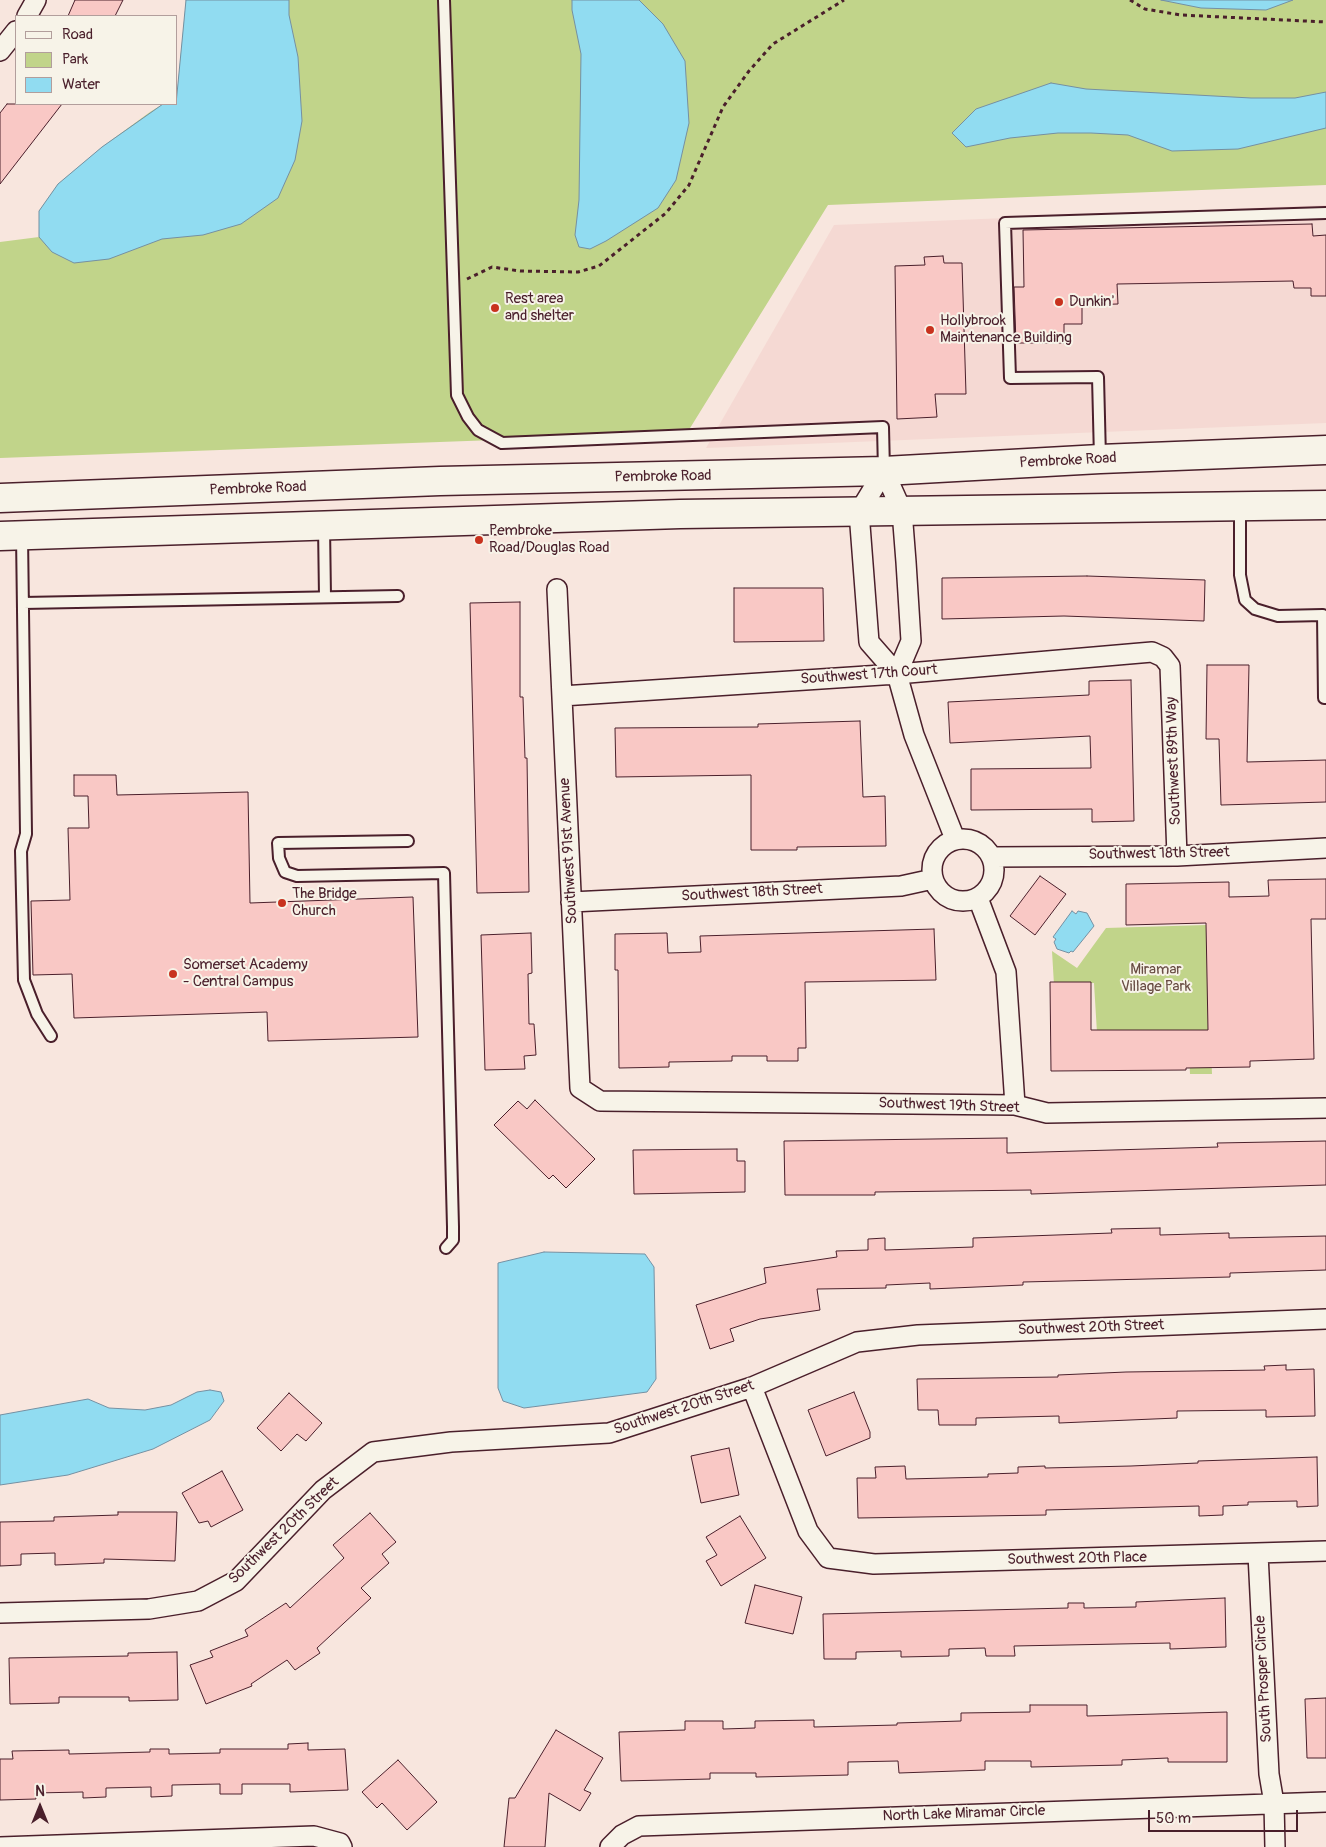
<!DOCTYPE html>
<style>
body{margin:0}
#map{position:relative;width:1326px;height:1847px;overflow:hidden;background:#f8e6de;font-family:Pangolin,sans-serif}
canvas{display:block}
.legend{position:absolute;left:15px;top:15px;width:162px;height:90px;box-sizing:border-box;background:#f7f3e8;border:1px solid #b29e9c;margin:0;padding:6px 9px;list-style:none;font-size:15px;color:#4a1f2b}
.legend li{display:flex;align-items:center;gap:10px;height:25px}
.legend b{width:25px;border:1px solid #b29e9c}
.north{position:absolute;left:15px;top:1782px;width:50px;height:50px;-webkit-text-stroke:4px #f7f3e8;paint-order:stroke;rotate:0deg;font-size:14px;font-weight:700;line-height:20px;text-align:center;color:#4a1f2b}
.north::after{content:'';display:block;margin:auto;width:18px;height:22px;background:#4a1f2b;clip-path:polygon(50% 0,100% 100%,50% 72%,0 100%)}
.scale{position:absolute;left:1148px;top:1810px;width:150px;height:22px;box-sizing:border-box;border:2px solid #4a1f2b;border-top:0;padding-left:6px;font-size:15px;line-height:18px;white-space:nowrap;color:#4a1f2b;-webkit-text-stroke:4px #f7f3e8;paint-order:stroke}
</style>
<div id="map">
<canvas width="1326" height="1847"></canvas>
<ul class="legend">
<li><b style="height:6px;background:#f7f3e8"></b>Road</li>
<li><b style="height:14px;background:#c1d48a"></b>Park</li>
<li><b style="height:14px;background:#91dcf1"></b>Water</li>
</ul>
<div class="north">N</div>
<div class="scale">50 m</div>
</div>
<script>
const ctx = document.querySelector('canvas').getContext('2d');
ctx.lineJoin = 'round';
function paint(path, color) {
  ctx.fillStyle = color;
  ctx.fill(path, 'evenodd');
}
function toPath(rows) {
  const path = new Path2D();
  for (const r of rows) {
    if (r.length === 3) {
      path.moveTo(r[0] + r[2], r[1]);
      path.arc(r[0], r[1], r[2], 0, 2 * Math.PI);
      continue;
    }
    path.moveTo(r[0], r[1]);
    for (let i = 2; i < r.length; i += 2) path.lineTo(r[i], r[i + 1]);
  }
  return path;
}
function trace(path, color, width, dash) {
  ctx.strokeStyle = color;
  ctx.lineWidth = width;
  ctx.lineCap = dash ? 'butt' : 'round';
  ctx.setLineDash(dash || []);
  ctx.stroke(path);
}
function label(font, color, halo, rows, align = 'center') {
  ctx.font = font + ' Pangolin,sans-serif';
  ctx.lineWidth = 4;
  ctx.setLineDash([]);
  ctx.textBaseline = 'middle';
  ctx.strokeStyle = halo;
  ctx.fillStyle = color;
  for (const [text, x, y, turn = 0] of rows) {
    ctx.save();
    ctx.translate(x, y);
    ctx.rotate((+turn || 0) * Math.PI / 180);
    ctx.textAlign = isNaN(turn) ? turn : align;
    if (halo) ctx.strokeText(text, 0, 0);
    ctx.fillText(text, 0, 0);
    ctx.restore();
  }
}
paint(toPath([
 [1326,205,1326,423,706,448,834,225]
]), '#f5d9d3');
paint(toPath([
 [186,0,1326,0,1326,185,828,205,687,433,0,458,0,242,39,237,39,211,58,184,102,147,150,112,163,104,176,104],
 [1206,925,1212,1074,1190,1074,1188,1030,1097,1033,1094,983,1054,985,1052,951,1077,968,1106,928]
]), '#c1d48a');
const water = toPath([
 [186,0,289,0,289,15,298,57,302,121,295,160,278,198,241,224,203,235,162,239,109,259,74,263,52,252,39,237,39,211,58,184,102,147,163,104,176,104,186,0],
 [572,0,639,0,663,24,685,61,689,123,676,180,658,208,606,241,590,249,579,247,575,235,579,200,581,54,572,10,572,0],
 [1161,0,1293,0,1266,10,1201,8,1161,0],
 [1051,83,1086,89,1251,98,1295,98,1326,92,1326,128,1238,149,1172,151,1128,135,1091,133,1058,133,1010,138,966,147,952,133,976,109,1051,83],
 [1072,911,1076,914,1078,911,1087,913,1094,926,1073,952,1071,951,1069,953,1057,949,1054,942,1056,939,1053,937,1072,911],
 [544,1252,645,1254,654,1267,656,1379,647,1392,524,1408,503,1401,498,1388,498,1263,544,1252],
 [210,1390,221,1392,224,1401,210,1420,153,1449,68,1475,0,1485,0,1415,88,1399,109,1408,145,1410,171,1405,197,1392,210,1390]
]);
paint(water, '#91dcf1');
trace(water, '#7590a2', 1);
const building = toPath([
 [75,0,123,0,115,16,68,16,75,0],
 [7,104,62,104,0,184,0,113,7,104],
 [1312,224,1313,236,1326,235,1326,296,1311,296,1311,288,1294,288,1293,281,1117,284,1118,304,1082,305,1082,324,1064,324,1064,343,1016,343,1014,287,1024,287,1023,230,1312,224],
 [943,256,944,263,962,263,966,394,935,394,937,417,897,419,895,266,925,265,924,257,943,256],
 [1087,576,1205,580,1204,621,1064,616,942,619,942,578,1087,576],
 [734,588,823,588,824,641,734,642,734,588],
 [520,602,520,697,523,697,525,758,527,758,529,892,477,893,470,603,520,602],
 [1207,665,1249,665,1247,762,1326,760,1326,802,1221,805,1219,739,1206,739,1207,665],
 [1131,680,1134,821,1092,822,1092,809,971,810,971,769,1091,768,1090,736,950,743,948,702,1089,695,1089,681,1131,680],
 [860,721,863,797,885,796,886,846,797,847,797,850,751,850,751,775,616,777,615,728,758,727,758,724,860,721],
 [74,775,116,775,117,795,248,792,250,903,413,897,418,1037,268,1041,267,1012,74,1018,72,974,33,975,31,901,70,900,68,828,89,828,88,796,74,796,74,775],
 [1040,876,1066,894,1035,935,1010,916,1040,876],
 [1326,879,1326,919,1311,919,1314,1059,1250,1061,1250,1067,1186,1068,1186,1070,1051,1071,1050,982,1091,982,1091,1030,1208,1030,1206,923,1126,925,1126,884,1229,882,1229,897,1269,896,1268,880,1326,879],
 [934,929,936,980,805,982,806,1048,798,1048,798,1061,767,1061,767,1056,732,1056,732,1061,669,1062,669,1067,619,1068,618,970,615,970,615,934,667,933,668,953,701,952,700,936,934,929],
 [531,933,532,973,528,974,529,1024,534,1024,536,1055,524,1056,525,1069,485,1070,481,935,531,933],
 [535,1100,595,1159,566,1188,553,1175,549,1179,494,1125,518,1101,527,1109,535,1100],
 [1007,1138,1007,1153,1218,1147,1217,1143,1326,1141,1326,1185,1031,1194,1031,1190,875,1192,875,1195,785,1195,784,1141,1007,1138],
 [737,1149,737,1161,745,1161,745,1192,634,1194,633,1150,737,1149],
 [1160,1228,1160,1235,1229,1233,1229,1238,1326,1236,1326,1270,1230,1273,1230,1277,1023,1282,1023,1285,930,1289,930,1283,886,1285,886,1288,817,1289,820,1310,760,1319,730,1329,734,1341,710,1349,696,1305,766,1283,764,1268,837,1257,836,1251,868,1250,868,1239,885,1238,885,1250,973,1247,973,1238,1112,1233,1111,1229,1160,1228],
 [1286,1365,1286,1370,1314,1369,1315,1416,1266,1417,1266,1410,1177,1411,1177,1418,1059,1423,1059,1416,976,1418,976,1425,939,1425,938,1410,918,1410,917,1379,1058,1377,1058,1375,1126,1372,1265,1370,1264,1366,1286,1365],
 [854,1392,870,1432,870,1438,826,1456,808,1410,854,1392],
 [289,1393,322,1423,306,1441,297,1434,281,1451,257,1428,289,1393],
 [729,1448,739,1495,701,1503,691,1456,729,1448],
 [1317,1457,1318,1506,1297,1507,1297,1501,1248,1502,1248,1505,1223,1506,1223,1515,1199,1516,1199,1506,1046,1510,1046,1515,858,1518,857,1478,876,1478,875,1467,905,1466,906,1479,988,1477,988,1474,1018,1473,1018,1467,1045,1466,1045,1468,1131,1466,1198,1463,1198,1461,1317,1457],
 [222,1471,243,1510,211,1527,208,1521,199,1523,182,1493,222,1471],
 [118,1512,177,1512,175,1561,104,1559,104,1563,55,1565,55,1553,21,1554,21,1565,0,1566,0,1522,54,1521,54,1517,118,1515,118,1512],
 [370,1513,396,1542,382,1554,389,1563,361,1588,371,1598,317,1648,320,1653,295,1670,287,1660,251,1684,252,1686,206,1704,190,1665,213,1657,210,1651,248,1636,245,1630,286,1603,290,1608,344,1558,333,1545,370,1513],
 [740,1516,766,1558,721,1586,706,1561,717,1555,706,1537,740,1516],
 [755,1585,802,1597,793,1634,745,1623,755,1585],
 [1225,1598,1226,1647,1170,1649,1170,1643,1014,1646,1015,1656,986,1656,985,1648,949,1649,949,1656,901,1657,901,1651,856,1652,856,1659,824,1659,823,1614,1068,1608,1068,1603,1084,1603,1084,1608,1136,1607,1136,1602,1225,1598],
 [177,1652,178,1700,129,1701,129,1697,59,1697,59,1703,10,1704,9,1658,128,1656,128,1653,177,1652],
 [1326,1698,1326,1758,1307,1758,1305,1699,1326,1698],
 [1030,1705,1087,1705,1087,1716,1227,1712,1227,1762,1168,1762,1168,1758,1122,1760,1122,1765,1031,1767,1031,1761,985,1761,985,1770,899,1773,898,1761,848,1762,848,1775,756,1777,756,1773,710,1773,710,1779,621,1781,619,1732,685,1730,685,1721,723,1721,723,1729,755,1728,755,1721,814,1720,814,1727,897,1725,897,1723,961,1721,961,1713,1030,1712,1030,1705],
 [556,1730,603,1758,584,1790,591,1793,580,1811,549,1793,545,1847,504,1847,509,1798,515,1798,556,1730],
 [308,1743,308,1750,345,1749,348,1790,290,1792,290,1784,242,1784,242,1794,220,1794,220,1784,172,1785,172,1796,151,1797,151,1787,106,1788,106,1797,83,1798,83,1792,35,1793,36,1799,0,1800,0,1759,13,1759,12,1751,69,1750,69,1754,150,1752,150,1749,169,1749,169,1754,220,1753,220,1749,288,1749,288,1744,308,1743],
 [398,1760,437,1802,407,1830,382,1803,377,1808,362,1792,398,1760]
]);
paint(building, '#f9c8c5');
trace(building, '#4a1f2b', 1);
const service = toPath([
 [444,0,457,395,468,417,478,430,502,443,883,427,884,471],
 [1100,458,1098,377,1010,378,1005,223,1326,213],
 [1240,507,1240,575,1245,600,1255,609,1278,616,1323,615,1324,698,1326,698],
 [324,526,325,597],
 [22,536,26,834,21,851,24,980,37,1014,51,1036],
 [23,603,398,596],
 [408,841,278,843,279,858,285,872,297,876,444,873,453,1227,453,1240,446,1248]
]);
const minor = toPath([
 [27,16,36,0],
 [0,51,16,31],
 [884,471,859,512,869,642,897,674,914,735,955,839],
 [884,471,902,511,906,562,911,641,897,674],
 [557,589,580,1088,600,1101,1015,1105,1047,1113,1326,1108],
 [562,696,897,674,1152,652,1163,657,1170,666,1177,856],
 [963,870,31],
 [992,857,1177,856,1326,848],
 [978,898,1006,972,1015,1105],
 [571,902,901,886,933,879],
 [752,1387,808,1531,828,1558,874,1564,1326,1551],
 [1258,1554,1269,1774,1274,1803,1275,1847],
 [0,1613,149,1609,198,1601,236,1581,323,1490,373,1452,451,1442,609,1433,752,1387,857,1342,918,1335,1326,1319],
 [0,1847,314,1836,340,1843,342,1847],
 [610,1847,622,1835,639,1826,1326,1802]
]);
const secondary = toPath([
 [0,498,440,481,884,471,1100,459,1326,450],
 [0,536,680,514,1326,505]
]);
trace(service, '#4a1f2b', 14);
trace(minor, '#4a1f2b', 22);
trace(secondary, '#4a1f2b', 31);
trace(toPath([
 [1130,0,1145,9,1181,15,1326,22],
 [467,279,492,267,520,271,578,272,599,266,666,213,689,185,723,107,749,71,773,44,844,0]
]), '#4a1f2b', 3, [4, 4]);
trace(service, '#f7f3e8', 10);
trace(minor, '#f7f3e8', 19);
trace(secondary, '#f7f3e8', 28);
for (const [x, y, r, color] of [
 [1059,302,5,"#c8321e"],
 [495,308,5,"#c8321e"],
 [930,330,5,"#c8321e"],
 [479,540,5,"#c8321e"],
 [282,903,5,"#c8321e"],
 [173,974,5,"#c8321e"]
]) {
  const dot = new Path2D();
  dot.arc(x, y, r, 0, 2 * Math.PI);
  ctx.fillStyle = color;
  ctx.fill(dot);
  trace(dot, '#f7f3e8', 2);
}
label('15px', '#4a1f2b', '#f7f3e8', [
 ["Rest area",505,299],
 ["and shelter",505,316],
 ["Dunkin'",1069,302],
 ["Hollybrook",940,321],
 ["Maintenance Building",940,338],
 ["Pembroke",489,531],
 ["Road/Douglas Road",489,548],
 ["The Bridge",292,894],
 ["Church",292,911],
 ["Somerset Academy",183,965],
 ["- Central Campus",183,982]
], 'left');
label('15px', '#4a1f2b', '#f7f3e8', [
 ["Pembroke Road",1068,461,-3],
 ["Pembroke Road",663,477,-1],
 ["Pembroke Road",258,489,-2],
 ["Southwest 17th Court",869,675,-4],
 ["Southwest 89th Way",1174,761,-92],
 ["Southwest 91st Avenue",569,851,-93],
 ["Southwest 18th Street",1159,854,-1],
 ["Southwest 18th Street",752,893,-3],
 ["Southwest 19th Street",949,1106,2],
 ["Southwest 20th Street",1091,1328,-2],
 ["Southwest 20th Street",684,1408,-18],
 ["Southwest 20th Street",284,1531,-44],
 ["Southwest 20th Place",1077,1559,-1],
 ["South Prosper Circle",1264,1679,-93],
 ["North Lake Miramar Circle",964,1814,-2]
]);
label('15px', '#684c43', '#f7f3e8', [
 ["Miramar",1156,970],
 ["Village Park",1156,987]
]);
</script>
